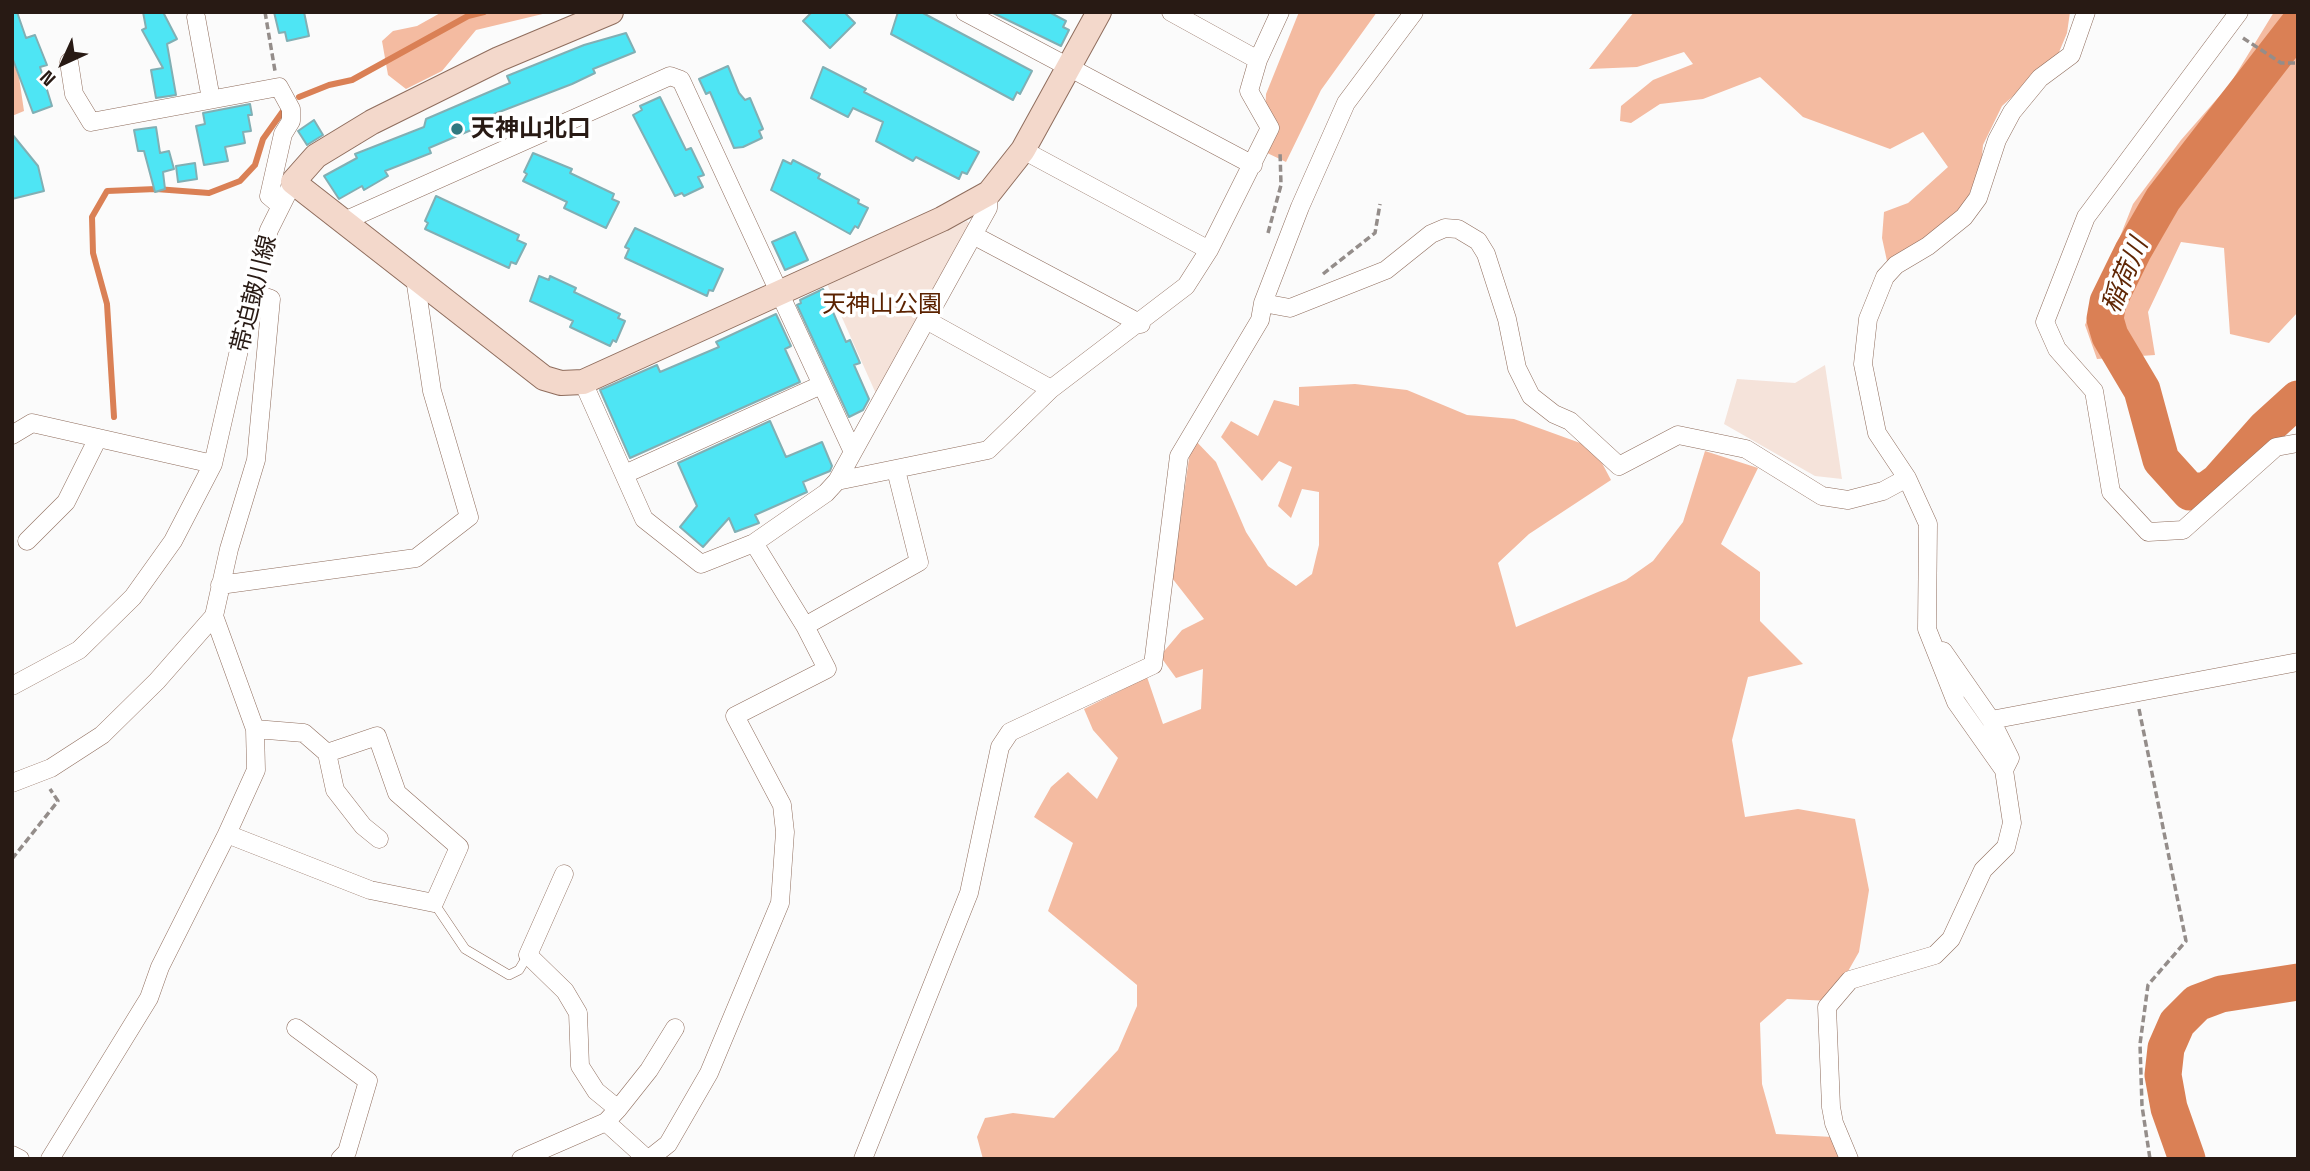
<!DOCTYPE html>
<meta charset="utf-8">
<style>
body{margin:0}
#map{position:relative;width:2310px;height:1171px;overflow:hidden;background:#fbfbfb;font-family:"Space Grotesk",sans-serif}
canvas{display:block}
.frame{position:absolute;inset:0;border:14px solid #281a14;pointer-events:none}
.north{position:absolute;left:28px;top:28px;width:70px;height:70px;-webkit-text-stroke:5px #fff;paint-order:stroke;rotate:225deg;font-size:19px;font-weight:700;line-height:28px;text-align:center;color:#281a14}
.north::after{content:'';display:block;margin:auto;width:24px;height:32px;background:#281a14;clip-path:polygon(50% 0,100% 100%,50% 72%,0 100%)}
</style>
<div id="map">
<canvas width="2310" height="1171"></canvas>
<div class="frame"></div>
<div class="north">N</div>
</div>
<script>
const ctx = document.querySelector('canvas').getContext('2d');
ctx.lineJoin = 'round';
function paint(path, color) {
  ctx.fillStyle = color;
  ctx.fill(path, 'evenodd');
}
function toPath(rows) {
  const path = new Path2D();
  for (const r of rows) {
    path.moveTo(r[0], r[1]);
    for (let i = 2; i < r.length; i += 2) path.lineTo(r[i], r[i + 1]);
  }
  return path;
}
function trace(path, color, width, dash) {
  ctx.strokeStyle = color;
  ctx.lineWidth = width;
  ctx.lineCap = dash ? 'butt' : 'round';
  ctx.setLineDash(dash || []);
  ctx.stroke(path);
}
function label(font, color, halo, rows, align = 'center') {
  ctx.font = font + ' "Space Grotesk","Noto Sans JP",sans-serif';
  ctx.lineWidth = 7;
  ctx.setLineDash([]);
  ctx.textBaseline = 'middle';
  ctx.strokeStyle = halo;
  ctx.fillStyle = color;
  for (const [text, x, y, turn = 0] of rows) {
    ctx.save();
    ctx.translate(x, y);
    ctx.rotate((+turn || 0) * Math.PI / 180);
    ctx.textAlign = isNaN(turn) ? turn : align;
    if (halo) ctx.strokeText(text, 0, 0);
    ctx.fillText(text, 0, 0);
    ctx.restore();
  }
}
paint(toPath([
 [967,221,972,226,877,396,827,284],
 [1825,365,1842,479,1815,476,1724,424,1737,379,1795,383]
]), '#f5e3da');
paint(toPath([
 [442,12,551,12,476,30,442,71,406,89,388,75,382,41,393,31,417,26],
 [1299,12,1377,12,1321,90,1286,162,1263,151,1266,94],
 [1634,12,2070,12,2067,33,2057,57,2002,106,1983,145,1981,166,1961,214,1928,240,1887,261,1882,238,1884,212,1908,203,1948,167,1923,132,1890,149,1803,117,1760,77,1703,99,1660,104,1631,123,1620,121,1621,106,1653,80,1693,64,1684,52,1637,67,1589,69],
 [2274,12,2298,12,2298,312,2269,343,2230,334,2224,248,2181,242,2148,312,2155,355,2097,359,2085,325,2133,204,2181,140,2230,84],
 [12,59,19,77,24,111,12,116],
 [1355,384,1407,390,1467,415,1514,419,1594,448,1611,480,1529,534,1498,563,1516,627,1626,580,1653,561,1683,522,1705,451,1758,468,1721,544,1760,572,1760,621,1803,664,1748,677,1732,740,1745,817,1798,809,1855,819,1869,890,1859,952,1831,1001,1787,999,1760,1023,1762,1084,1776,1134,1833,1137,1840,1159,983,1159,977,1137,985,1118,1013,1113,1054,1118,1118,1050,1137,1006,1137,985,1048,911,1073,843,1034,817,1051,787,1068,772,1097,799,1118,758,1093,730,1084,709,1147,677,1163,724,1201,709,1203,669,1176,678,1160,656,1182,630,1204,619,1172,578,1192,437,1216,462,1246,532,1268,566,1296,586,1312,574,1319,545,1319,492,1302,489,1291,518,1278,506,1292,467,1279,461,1262,481,1221,437,1231,421,1258,436,1274,400,1299,406,1299,387]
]), '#f4bba1');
trace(toPath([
 [299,97,329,85,352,80,468,16,484,12],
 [114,417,107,304,93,253,92,217,107,191,156,189,209,193,240,181,255,165,263,139,283,111]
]), '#da8055', 6);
trace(toPath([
 [2298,25,2163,199,2133,251,2108,302,2105,319,2110,336,2142,390,2161,460,2190,492,2207,490,2218,482,2265,429,2298,399],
 [2187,1159,2169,1108,2163,1075,2166,1048,2177,1023,2197,1003,2221,994,2298,982]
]), '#da8055', 37);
const building = toPath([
 [12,12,17,12,26,38,35,35,47,65,40,67,52,106,33,113,12,57,12,12],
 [143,12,163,12,177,39,167,44,176,95,156,98,151,70,163,68,142,30,146,28,143,12],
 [274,12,304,12,309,36,287,41,285,32,279,33,274,12],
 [812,12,844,12,855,23,830,48,803,21,812,12],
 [898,12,921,12,1032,71,1020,94,1017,92,1013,100,891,34,898,12],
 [991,12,1049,12,1066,21,1063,27,1069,30,1061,46,991,12],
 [626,33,635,52,593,69,595,73,572,84,494,114,497,119,429,148,431,153,385,171,388,176,364,190,362,186,339,199,324,176,357,158,355,154,424,127,426,119,510,83,507,76,584,45,626,33],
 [728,66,739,93,745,100,750,98,763,129,759,131,762,138,743,147,734,148,710,92,706,94,699,79,728,66],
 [823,67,866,89,864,92,979,152,967,174,962,172,959,179,916,157,913,161,876,141,883,122,853,108,848,117,811,98,823,67],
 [660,97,686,150,691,148,704,175,698,177,703,187,684,196,682,193,675,196,633,115,642,110,640,106,660,97],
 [250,104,252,115,248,115,251,131,243,132,245,143,225,147,228,161,204,165,196,126,205,124,203,113,250,104],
 [314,120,323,135,307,145,298,131,314,120],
 [156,127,160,153,169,151,174,169,163,172,165,189,155,192,144,151,138,151,134,130,156,127],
 [12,134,38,166,44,191,12,199,12,134],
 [533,153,572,169,570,173,614,194,612,199,619,202,606,228,564,208,567,202,523,181,527,174,524,172,533,153],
 [783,160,791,164,793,160,820,174,818,178,859,200,858,203,868,208,858,228,855,226,850,234,771,190,783,160],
 [195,163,197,179,178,182,176,166,195,163],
 [436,196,519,235,517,240,526,244,516,264,511,262,509,268,425,229,428,223,425,221,436,196],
 [635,228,723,269,713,291,709,290,707,296,625,258,629,249,625,247,635,228],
 [795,232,808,260,785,270,772,242,795,232],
 [539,276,549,280,550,276,576,288,574,292,620,314,618,318,625,321,616,342,613,340,610,346,570,327,573,321,530,301,539,276],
 [823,289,846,342,850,340,860,363,854,365,869,399,863,410,849,417,797,305,801,303,800,300,823,289],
 [776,314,791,346,785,349,800,382,630,458,600,390,657,365,660,372,719,347,716,342,776,314],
 [770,421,786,457,822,442,832,466,830,471,803,482,807,492,755,515,759,523,735,532,729,518,703,547,680,527,697,506,678,463,770,421]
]);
paint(building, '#4ee5f4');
trace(building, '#81afb4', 2);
const lane = toPath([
 [434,903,465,949,509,975,519,970,528,955]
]);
const street = toPath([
 [965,12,1253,165],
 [1171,12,1258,60],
 [2239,12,2086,217,2045,322,2057,349,2094,391,2111,492,2148,532,2183,530,2276,447,2298,443],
 [196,17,211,99],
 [69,62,74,94,91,122,279,87,291,109,291,121,283,134,269,196,281,206],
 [1023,150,1209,250],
 [342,222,670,76,681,80,853,452],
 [973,235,1141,324],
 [1263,303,1290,308,1386,270,1431,234,1445,228,1458,229,1478,241,1486,254,1507,319,1517,368,1531,396,1554,414,1570,421,1619,466,1678,435,1746,449,1822,496,1848,500,1883,491,1907,478],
 [928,321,1051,389],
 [583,382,644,519,701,564,754,543,826,493,837,481,988,208,989,193],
 [12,435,32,423,213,464],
 [625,474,821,385],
 [837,481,988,450,1051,389,1186,286,1209,250,1270,128,1249,91,1258,60,1280,12],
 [27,541,66,502,98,438],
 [220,585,416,558,469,517,432,391,415,278],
 [805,626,919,562,896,470],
 [1943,651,1991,720,2298,662],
 [12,686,79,650,133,597,173,541,213,464,260,258,269,230,293,182],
 [1991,720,2010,758,2004,770],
 [327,753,335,790,363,826,379,839],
 [12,783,51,768,102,735,157,681,214,616],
 [227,834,370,890,434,903,459,847,397,793,377,736,327,753,304,733,255,729],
 [564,874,528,955,565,991,578,1013,580,1066,596,1091,618,1109,606,1122],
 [296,1028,368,1081,347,1152,340,1159],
 [618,1109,649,1070,675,1028],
 [12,1155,20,1159],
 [50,1159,149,998,160,967,227,834,256,770,255,729,214,616,229,549,256,460,271,299,254,293],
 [521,1159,606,1122,647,1159],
 [649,1159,668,1144,709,1073,780,903,785,832,782,805,735,716,827,669,805,626,754,543],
 [863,1159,969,893,1000,747,1010,732,1153,665,1179,456,1260,320,1263,303,1300,207,1346,103,1414,12],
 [1849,1159,1834,1123,1831,1107,1827,1007,1850,980,1935,955,1951,939,1983,870,2006,847,2012,823,2004,770,1956,702,1927,629,1928,524,1907,478,1877,433,1863,364,1868,319,1885,277,1896,265,1928,246,1964,217,1978,198,1997,140,2012,112,2040,78,2071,55,2086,12]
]);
const secondary = toPath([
 [611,12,499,59,372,122,316,156,293,182,544,378,561,383,583,382,942,219,989,193,1023,150,1099,12]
]);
trace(lane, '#8f6d5d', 10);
trace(street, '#8f6d5d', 19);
trace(secondary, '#8f6d5d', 26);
trace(toPath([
 [265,12,275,71],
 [2243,38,2281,63,2298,63],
 [1268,233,1281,185,1280,151],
 [1323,274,1375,233,1380,204],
 [2139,709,2186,941,2148,985,2140,1044,2142,1106,2150,1159],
 [12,859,58,801,50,789]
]), '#948d8a', 3.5, [7, 3.5]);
trace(lane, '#fff', 9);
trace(street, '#fff', 18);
trace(secondary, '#f3d8cb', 24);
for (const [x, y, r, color] of [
 [457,129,7,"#307980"]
]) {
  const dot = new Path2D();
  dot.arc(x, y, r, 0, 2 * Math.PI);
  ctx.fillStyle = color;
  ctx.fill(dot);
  trace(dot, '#fff', 2.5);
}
label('bold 24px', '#281a14', '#fff', [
 ["天神山北口",471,129]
], 'left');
label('24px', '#281a14', '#fff', [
 ["帯迫皷川線",255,294,-76]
]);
label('24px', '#5b2200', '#fff', [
 ["天神山公園",882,305]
]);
label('italic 26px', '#602705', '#fff', [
 ["稲荷川",2126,276,-67]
]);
</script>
